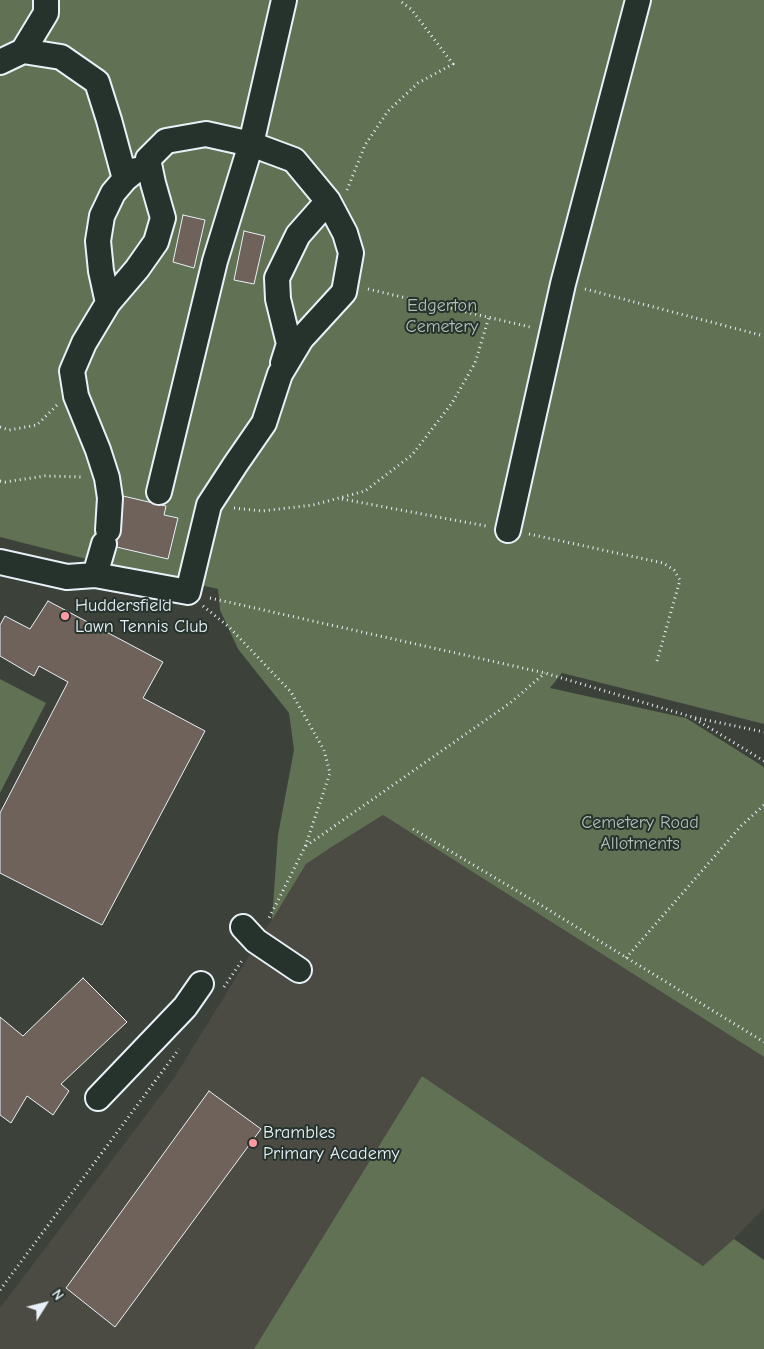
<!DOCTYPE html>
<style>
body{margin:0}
#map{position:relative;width:764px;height:1349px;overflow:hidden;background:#3c413a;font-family:"Comic Neue",sans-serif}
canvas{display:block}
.north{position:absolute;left:20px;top:1279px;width:50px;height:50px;-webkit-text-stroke:4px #26332d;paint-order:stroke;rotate:54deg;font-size:14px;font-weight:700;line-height:20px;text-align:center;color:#e8f1f8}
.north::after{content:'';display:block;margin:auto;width:18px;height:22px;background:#e8f1f8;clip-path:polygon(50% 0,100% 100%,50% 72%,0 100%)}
</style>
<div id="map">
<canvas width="764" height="1349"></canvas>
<div class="north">N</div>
</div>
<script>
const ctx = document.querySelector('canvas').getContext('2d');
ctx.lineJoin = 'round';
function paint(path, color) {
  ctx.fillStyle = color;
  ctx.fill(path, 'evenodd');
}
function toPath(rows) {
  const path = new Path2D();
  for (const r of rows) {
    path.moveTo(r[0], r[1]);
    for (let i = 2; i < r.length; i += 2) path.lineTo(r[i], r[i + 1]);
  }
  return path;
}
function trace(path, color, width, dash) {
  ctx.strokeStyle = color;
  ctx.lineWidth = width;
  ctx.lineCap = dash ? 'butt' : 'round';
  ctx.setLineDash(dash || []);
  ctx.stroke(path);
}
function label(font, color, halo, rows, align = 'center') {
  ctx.font = font + ' "Comic Neue",sans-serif';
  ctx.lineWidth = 4;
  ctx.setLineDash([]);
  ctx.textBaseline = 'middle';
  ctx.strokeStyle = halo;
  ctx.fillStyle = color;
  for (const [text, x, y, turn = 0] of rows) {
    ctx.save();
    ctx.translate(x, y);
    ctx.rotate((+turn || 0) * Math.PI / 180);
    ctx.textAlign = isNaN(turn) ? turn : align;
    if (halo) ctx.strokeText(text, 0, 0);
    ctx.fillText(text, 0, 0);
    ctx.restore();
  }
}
paint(toPath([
 [383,815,764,1057,764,1208,734,1239,704,1266,422,1076,254,1349,0,1349,0,1308,174,1078,306,864,330,848]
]), '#4b4b44');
paint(toPath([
 [0,0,764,0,764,724,562,673,550,688,686,718,764,767,764,1057,383,815,330,848,306,864,272,920,278,835,294,750,289,713,238,649,220,610,218,589,98,562,0,537],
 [0,679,46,703,0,793],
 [422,1076,703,1266,734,1239,764,1260,764,1349,254,1349]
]), '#607154');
const building = toPath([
 [183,215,205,220,194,268,173,262,183,215],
 [244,231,265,236,254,284,234,280,244,231],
 [123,496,166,506,164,515,178,518,168,559,95,542,98,527,115,531,123,496],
 [48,601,163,662,143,698,205,731,102,925,0,873,0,813,68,682,39,666,34,676,0,656,0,625,5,616,30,629,48,601],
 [83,978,127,1022,61,1084,69,1091,53,1115,27,1096,11,1123,0,1115,0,1017,23,1036,83,978],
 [209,1091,261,1129,115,1327,66,1288,209,1091]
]);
paint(building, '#6e625a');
trace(building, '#e8f1f8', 1);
const minor = toPath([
 [23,51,61,57,97,82,109,120,125,179],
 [0,62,23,51,46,13,46,0],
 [108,303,101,271,98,241,102,216,113,193,125,179,136,170],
 [283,363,289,344,278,299,277,278,298,235,328,201],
 [159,492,215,261,251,144,284,0],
 [508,530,563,284,638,0],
 [0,562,67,577,95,575,188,592,209,505,235,465,264,423,280,374,301,339,344,292,351,253,345,233,328,201,294,160,251,144,206,134,166,141,148,159,153,183,163,218,156,242,137,269,108,303,84,343,72,371,76,396,98,450,107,478,110,498,108,530],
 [95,575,104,544],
 [243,927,256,941,299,970],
 [98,1098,185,1007,201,984]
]);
trace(minor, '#e8f1f8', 28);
trace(toPath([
 [347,190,365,145,388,111,418,83,453,64,411,9,399,0],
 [368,289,530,327],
 [585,289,764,336],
 [0,427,9,430,37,425,57,405],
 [0,481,5,482,45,476,84,477],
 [342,499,486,526],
 [234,508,262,511,313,505,365,491,412,455,452,403,475,363,489,317],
 [529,534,663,563,674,570,680,580,657,661],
 [210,598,545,673,692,717,764,732],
 [203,606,229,627,291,692,324,750,330,773,305,847,268,920],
 [695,719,764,761],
 [413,829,539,904,764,1042],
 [306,846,510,703,545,673],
 [626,958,741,826,764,805],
 [224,987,243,959],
 [0,1290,179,1049]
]), '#e8f1f8', 3, [1, 4]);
trace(minor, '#26332d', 24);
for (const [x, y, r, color] of [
 [65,616,5,"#ff9aa2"],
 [253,1143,5,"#ff9aa2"]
]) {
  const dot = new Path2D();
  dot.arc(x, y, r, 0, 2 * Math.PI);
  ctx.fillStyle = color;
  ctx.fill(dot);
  trace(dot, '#26332d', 2);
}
label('18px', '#b2beb6', '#26332d', [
 ["Edgerton",442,306],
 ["Cemetery",442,327],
 ["Cemetery Road",640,823],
 ["Allotments",640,844]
]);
label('18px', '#e8f1f8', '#26332d', [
 ["Huddersfield",75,606],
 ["Lawn Tennis Club",75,627],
 ["Brambles",263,1133],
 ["Primary Academy",263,1154]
], 'left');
</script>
